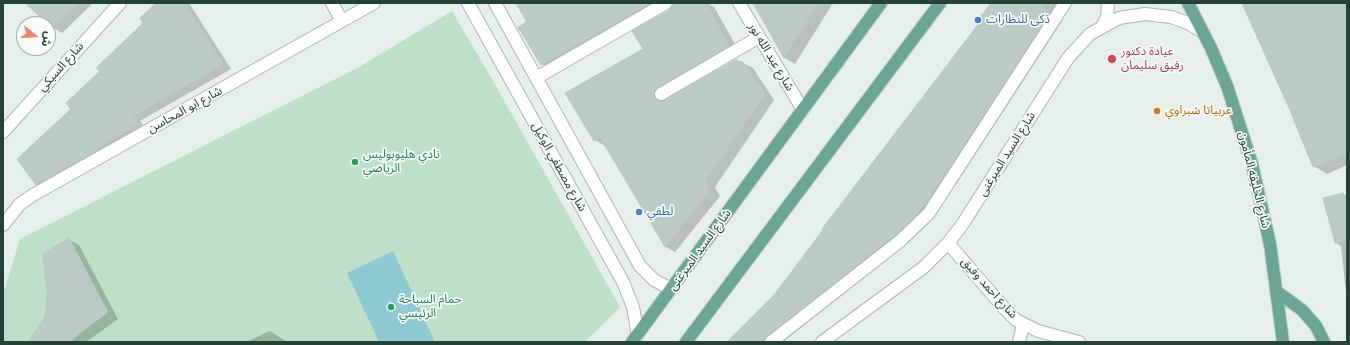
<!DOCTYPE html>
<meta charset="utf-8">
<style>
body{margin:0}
#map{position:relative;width:1350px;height:345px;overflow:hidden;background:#e6efeb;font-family:Karla,"Noto Sans Arabic",sans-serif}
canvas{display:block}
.frame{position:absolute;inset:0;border:4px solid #24423a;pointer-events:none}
.north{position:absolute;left:16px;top:16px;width:40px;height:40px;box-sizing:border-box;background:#f7fbf9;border:1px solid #a3b1ad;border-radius:50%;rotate:107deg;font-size:11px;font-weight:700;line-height:16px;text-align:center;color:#24423a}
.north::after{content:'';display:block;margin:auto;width:14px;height:18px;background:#f4845f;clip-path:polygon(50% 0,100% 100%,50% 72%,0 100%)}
</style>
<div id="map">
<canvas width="1350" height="345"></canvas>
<div class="frame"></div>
<div class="north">ش</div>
</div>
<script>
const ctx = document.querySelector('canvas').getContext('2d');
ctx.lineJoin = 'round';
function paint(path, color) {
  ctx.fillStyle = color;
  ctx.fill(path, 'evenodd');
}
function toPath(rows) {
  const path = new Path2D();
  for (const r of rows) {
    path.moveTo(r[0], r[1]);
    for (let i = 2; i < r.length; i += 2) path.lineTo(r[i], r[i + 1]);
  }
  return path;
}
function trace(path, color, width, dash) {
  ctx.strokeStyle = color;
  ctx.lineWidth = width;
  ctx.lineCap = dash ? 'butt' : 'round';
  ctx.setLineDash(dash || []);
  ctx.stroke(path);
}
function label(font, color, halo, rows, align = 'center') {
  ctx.font = font + ' Karla,"Noto Sans Arabic",sans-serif';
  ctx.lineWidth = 3.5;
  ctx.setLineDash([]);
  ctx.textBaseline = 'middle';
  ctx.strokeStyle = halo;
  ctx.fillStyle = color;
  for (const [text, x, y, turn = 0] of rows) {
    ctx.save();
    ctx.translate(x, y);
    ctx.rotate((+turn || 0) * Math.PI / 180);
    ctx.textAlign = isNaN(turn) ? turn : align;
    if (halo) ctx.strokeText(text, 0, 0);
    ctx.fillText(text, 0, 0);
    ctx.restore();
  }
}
paint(toPath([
 [452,11,496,86,620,307,585,342,3,342,3,289,5,288,20,239,359,67]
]), '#bfe0c8');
paint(toPath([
 [393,251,435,342,379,342,347,273]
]), '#8ec9d4');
paint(toPath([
 [27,3,93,3,62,33,52,27],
 [158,3,189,3,231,69,140,121,147,129,45,189,36,184,72,109,102,70,145,23],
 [517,3,671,3,552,70,542,64,529,22],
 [674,3,707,3,714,7,739,51,667,93,664,102,737,60,753,68,774,100,715,187,720,196,675,252,666,247,606,145,605,146,595,140],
 [754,3,833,3,795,64,785,58],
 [993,3,1061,3,1054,14,1062,21,962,175,929,223,908,243,783,342,728,342,775,295,981,22],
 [1247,3,1347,3,1347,165,1327,174,1314,166],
 [1343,194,1347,196,1347,302,1341,246,1336,243,1324,199],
 [69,239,79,245,118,319,86,342,29,342,46,317],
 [270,331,287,342,246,342]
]), '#0003');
const building = toPath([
 [25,3,78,3,52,28,25,3],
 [156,3,185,3,223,64,133,116,139,124,98,147,99,149,36,185,17,159,71,109,66,103,100,71,96,68,143,23,140,18,156,3],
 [516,3,651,3,541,65,518,27,527,22,516,3],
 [673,3,706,3,729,46,657,88,654,94,657,100,665,100,737,59,739,63,742,61,765,94,705,181,710,190,665,247,600,137,594,141,565,93,643,49,632,31,670,10,673,3],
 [753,3,818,3,784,58,753,3],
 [991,3,1038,3,1050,13,949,168,931,193,932,194,916,215,895,235,764,339,759,342,727,342,774,295,823,230,822,229,980,22,978,20,991,3],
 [1242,3,1347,3,1347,153,1313,167,1289,108,1242,3],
 [1343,193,1347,206,1347,240,1335,243,1323,198,1343,193],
 [69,238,108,312,75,337,71,342,28,342,45,317,47,294,43,254,69,238]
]);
paint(building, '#bbcac4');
trace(building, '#b8c9c2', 1);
const minor = toPath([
 [332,3,342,21],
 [468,3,623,282,633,307,638,335],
 [495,3,640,266,654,280,671,289],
 [739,3,803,110],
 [1103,25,1107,17,1108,3],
 [536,78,666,3],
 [661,94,759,37],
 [3,132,120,3],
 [3,225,20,204,33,195,374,3],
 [948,243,1004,308,1016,320,1038,331,1079,342],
 [771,342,900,241,929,213,1065,3],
 [822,342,924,267,948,243,962,225,1068,58,1090,34,1119,18,1145,14,1171,17,1188,23,1203,32],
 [1019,342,1023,324]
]);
const major = toPath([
 [1188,3,1211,48,1227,86,1252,164,1270,244,1283,342],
 [1276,291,1302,310,1316,326,1324,342],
 [632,342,881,3],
 [686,342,940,3]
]);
trace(minor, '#a8b8b2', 14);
trace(major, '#c2cac8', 14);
trace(minor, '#fff', 12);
trace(major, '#6aa596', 12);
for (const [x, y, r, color] of [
 [978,20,4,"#3f7fe0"],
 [1112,59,5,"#e0444e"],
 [1157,111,4,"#e8710a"],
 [355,162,4,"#2e9e5b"],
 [639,212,4,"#3f7fe0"],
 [391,307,4,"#2e9e5b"]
]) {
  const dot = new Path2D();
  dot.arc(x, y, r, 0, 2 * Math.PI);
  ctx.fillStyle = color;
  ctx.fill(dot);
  trace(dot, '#f7fbf9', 1.5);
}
label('12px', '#366cbe', '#f7fbf9', [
 ["ذكى للنظارات",986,20],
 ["لطفي",647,212]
], 'left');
label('12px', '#be3a42', '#f7fbf9', [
 ["عيادة دكتور",1121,52],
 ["رفيق سليمان",1121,66]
], 'left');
label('12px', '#24423a', '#f7fbf9', [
 ["شارع عبد الله نور",771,57,59],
 ["شارع السبكي",61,67,-48],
 ["شارع ابو المحاسن",185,110,-29],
 ["شارع السيد الميرغنى",1007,154,-58],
 ["شارع مصطفي الوكيل",559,167,61],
 ["شارع الخليفه المأمون",1254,180,76],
 ["شارع السيد الميرغنى",700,250,-54],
 ["شارع احمد وفيق",989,288,48]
]);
label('12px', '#c56008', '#f7fbf9', [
 ["عربياتا شبراوي",1165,111]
], 'left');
label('12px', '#27864d', '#f7fbf9', [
 ["نادي هليوبوليس",363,155],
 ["الرياضي",363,169],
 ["حمام السباحة",399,300],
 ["الرئيسي",399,314]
], 'left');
</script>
